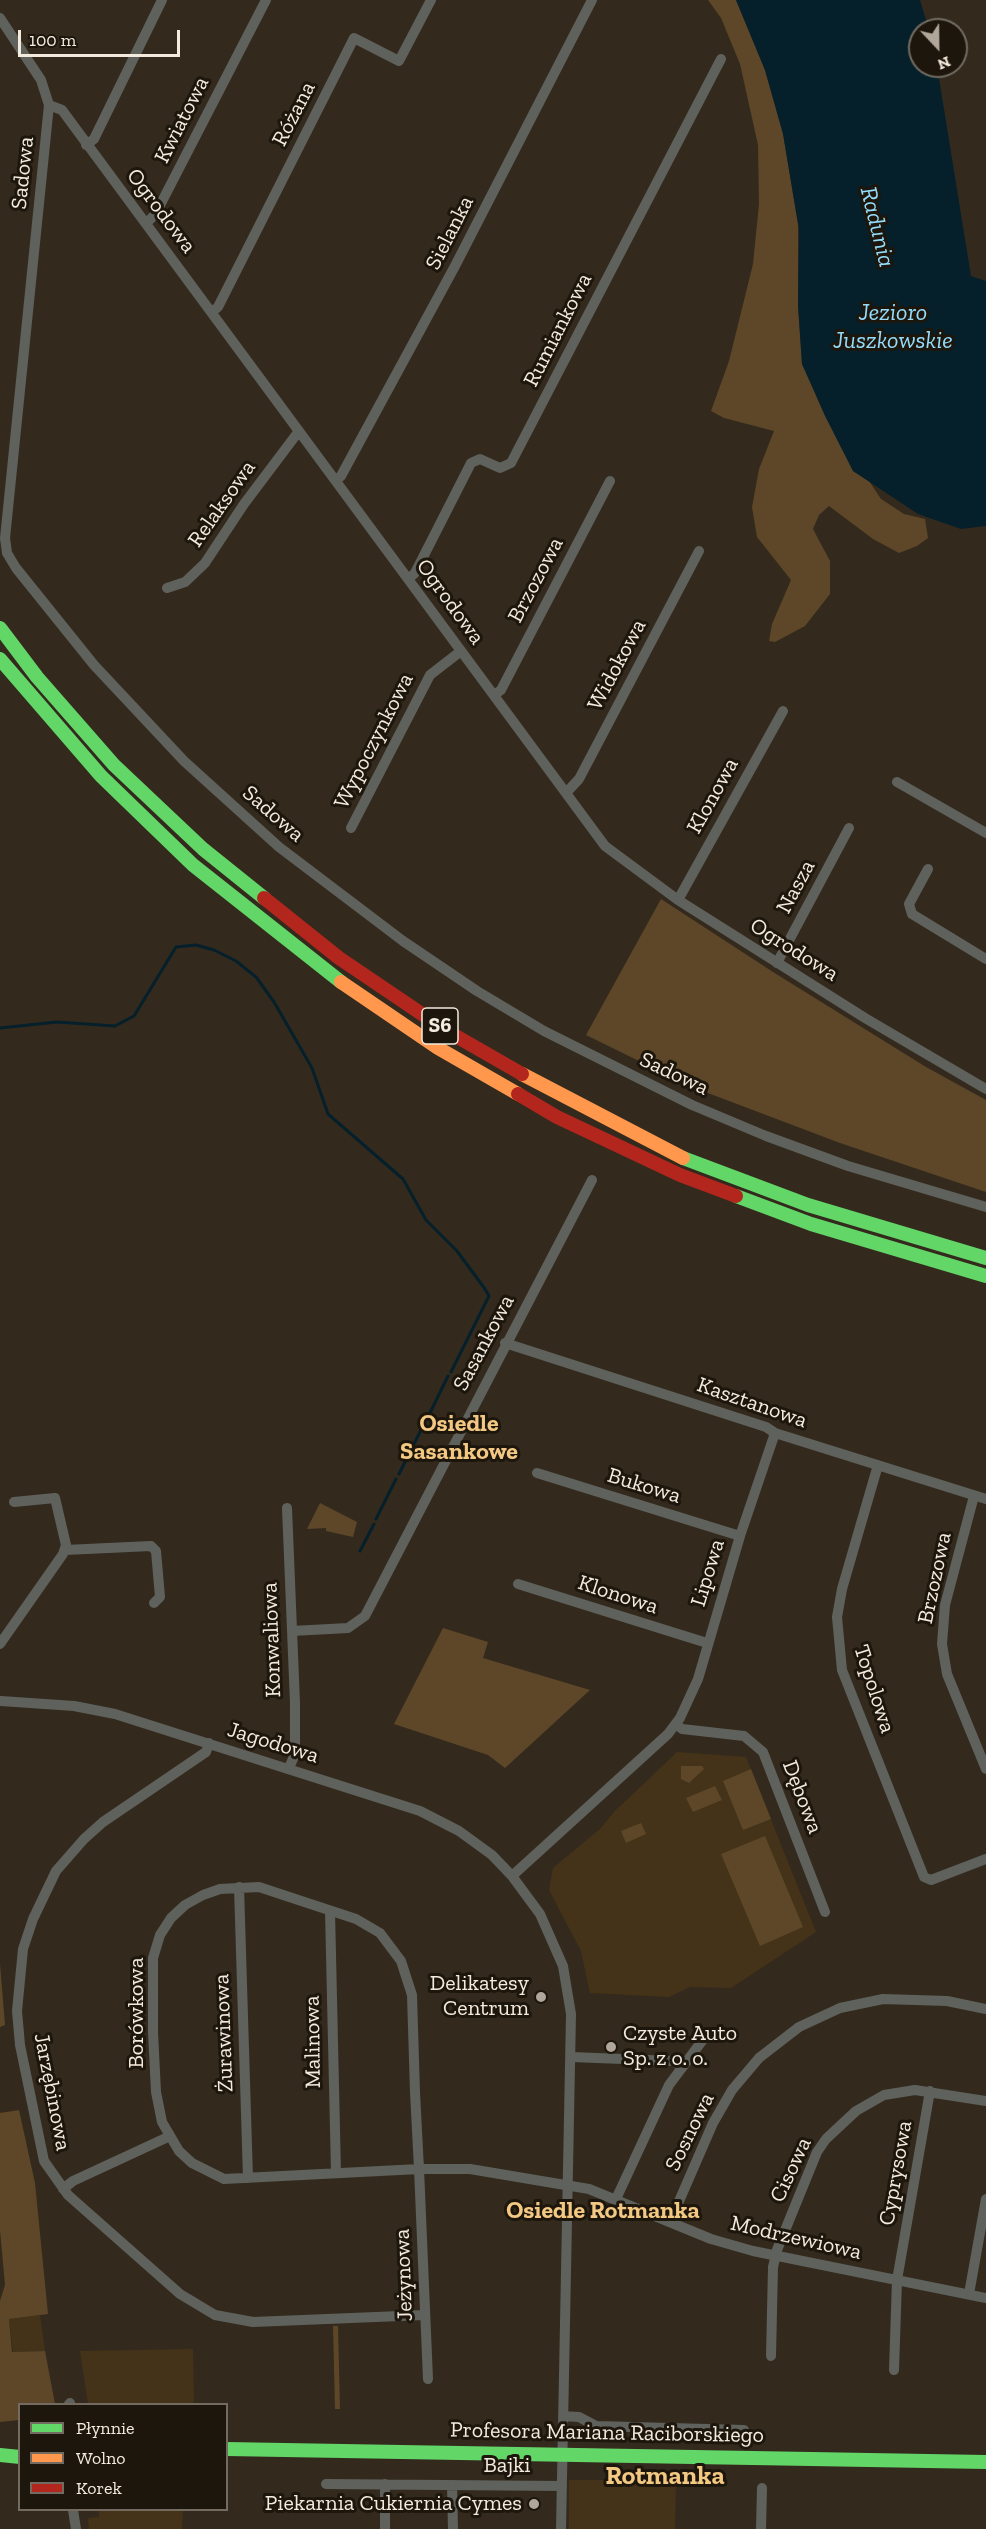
<!DOCTYPE html>
<meta charset="utf-8">
<style>
body{margin:0}
#map{position:relative;width:986px;height:2529px;overflow:hidden;background:#332a1d;font-family:"Zilla Slab",serif}
canvas{display:block}
.legend{position:absolute;left:18px;top:2403px;width:210px;height:108px;box-sizing:border-box;background:#1d160c;border:2px solid #736b60;margin:0;padding:8px 10px;list-style:none;font-size:18px;color:#f4eadd}
.legend li{display:flex;align-items:center;gap:12px;height:30px}
.legend b{width:30px;border:2px solid #736b60}
.north{position:absolute;left:908px;top:18px;width:60px;height:60px;box-sizing:border-box;background:#1d160c;border:2px solid #736b60;border-radius:50%;rotate:158deg;font-size:16px;font-weight:700;line-height:24px;text-align:center;color:#f4eadd}
.north::after{content:'';display:block;margin:auto;width:21px;height:27px;background:#b0a79a;clip-path:polygon(50% 0,100% 100%,50% 72%,0 100%)}
.scale{position:absolute;left:18px;top:30px;width:162px;height:27px;box-sizing:border-box;border:3px solid #f4eadd;border-top:0;padding-left:8px;font-size:18px;line-height:21px;white-space:nowrap;color:#f4eadd;-webkit-text-stroke:4px #1d160c;paint-order:stroke}
</style>
<div id="map">
<canvas width="986" height="2529"></canvas>
<ul class="legend">
<li><b style="height:8px;background:#63d668"></b>Płynnie</li>
<li><b style="height:8px;background:#ff974d"></b>Wolno</li>
<li><b style="height:8px;background:#b3261e"></b>Korek</li>
</ul>
<div class="north">N</div>
<div class="scale">100 m</div>
</div>
<script>
const ctx = document.querySelector('canvas').getContext('2d');
ctx.lineJoin = 'round';
function paint(path, color) {
  ctx.fillStyle = color;
  ctx.fill(path, 'evenodd');
}
function toPath(rows) {
  const path = new Path2D();
  for (const r of rows) {
    path.moveTo(r[0], r[1]);
    for (let i = 2; i < r.length; i += 2) path.lineTo(r[i], r[i + 1]);
  }
  return path;
}
function trace(path, color, width, dash) {
  ctx.strokeStyle = color;
  ctx.lineWidth = width;
  ctx.lineCap = dash ? 'butt' : 'round';
  ctx.setLineDash(dash || []);
  ctx.stroke(path);
}
function label(font, color, halo, rows, align = 'center') {
  ctx.font = font + ' "Zilla Slab",serif';
  ctx.lineWidth = 6;
  ctx.setLineDash([]);
  ctx.textBaseline = 'middle';
  ctx.strokeStyle = halo;
  ctx.fillStyle = color;
  for (const [text, x, y, turn = 0] of rows) {
    ctx.save();
    ctx.translate(x, y);
    ctx.rotate((+turn || 0) * Math.PI / 180);
    ctx.textAlign = isNaN(turn) ? turn : align;
    if (halo) ctx.strokeText(text, 0, 0);
    ctx.fillText(text, 0, 0);
    ctx.restore();
  }
}
paint(toPath([
 [677,1752,746,1757,816,1932,731,1988,690,1987,669,1997,590,1993,581,1951,549,1890,553,1868,600,1829,614,1812],
 [40,2315,45,2351,13,2352,9,2319],
 [193,2349,194,2404,88,2404,80,2351],
 [569,2480,676,2480,675,2529,569,2529],
 [99,2510,183,2510,182,2529,89,2529,88,2518,99,2517]
]), '#443318');
paint(toPath([
 [708,0,736,0,765,70,783,133,798,225,798,305,802,364,853,471,869,481,881,499,904,514,925,519,928,538,917,546,899,553,873,539,829,506,819,515,813,529,830,561,830,594,805,626,775,642,769,641,772,624,791,580,757,537,752,507,759,469,774,431,724,418,711,411,729,361,753,264,759,204,758,145,740,64,721,18],
 [661,899,773,972,926,1067,986,1100,986,1192,840,1143,692,1087,586,1035],
 [320,1503,357,1522,353,1537,326,1531,326,1528,307,1529],
 [443,1628,488,1642,483,1658,590,1690,505,1768,488,1755,394,1724],
 [681,1766,702,1766,704,1769,689,1783,681,1779],
 [751,1769,771,1819,743,1830,723,1781],
 [715,1786,722,1800,693,1812,686,1798],
 [641,1823,646,1834,626,1843,621,1831],
 [765,1836,803,1927,760,1946,721,1854],
 [0,1964,5,2025,0,2027],
 [19,2110,35,2183,48,2314,9,2319,12,2352,45,2351,55,2404,20,2404,19,2420,0,2422,0,2301,5,2285,0,2230,0,2113],
 [333,2326,338,2326,340,2409,335,2409]
]), '#5d4728');
paint(toPath([
 [736,0,920,0,929,30,920,30,920,66,937,66,971,276,986,281,986,526,961,529,918,514,853,471,825,416,802,364,798,305,799,229,783,134,765,70]
]), '#05202b');
trace(toPath([
 [0,1028,57,1022,115,1026,134,1016,176,947,196,945,214,950,236,961,256,977,274,1002,312,1068,328,1114,403,1179,426,1220,457,1251,485,1289,489,1296,451,1372],
 [427,1419,448,1376],
 [399,1474,424,1424],
 [376,1519,396,1479],
 [360,1551,374,1524]
]), '#05202b', 3);
trace(toPath([
 [0,18,41,80,49,105,62,110,605,846,678,900,865,1018,986,1089],
 [49,105,5,538,7,553,16,568,94,665,184,761,279,847,403,941,477,991,544,1031,692,1105,766,1136,848,1166,986,1207],
 [86,145,94,139,162,0],
 [146,224,156,213,266,0],
 [212,312,218,307,354,38,399,61,431,0],
 [336,480,341,476,455,266,592,0],
 [408,579,415,573,471,463,480,459,500,468,511,463,721,59],
 [167,588,185,582,205,563,244,504,299,431],
 [494,695,501,690,610,481],
 [897,782,986,833],
 [566,793,579,779,699,551],
 [351,828,430,675,461,651],
 [928,869,909,904,912,914,986,959],
 [678,900,783,711],
 [777,963,849,828],
 [505,1343,766,1427,775,1433,986,1499],
 [878,1465,842,1589,837,1617,842,1670,924,1877,931,1880,986,1859],
 [537,1473,740,1536],
 [974,1496,945,1605,942,1644,947,1674,986,1769],
 [287,1508,295,1703,295,1754,289,1768],
 [65,1550,151,1546,156,1551,160,1597,154,1603],
 [518,1584,707,1643],
 [292,1631,348,1628,365,1616,592,1180],
 [0,1644,63,1554,66,1545,55,1498,14,1502],
 [1,1701,74,1706,115,1714,420,1811,459,1831,492,1855,512,1876,540,1914,563,1966,571,2014,561,2529],
 [676,1724,682,1729,744,1736,763,1752,825,1912],
 [209,1743,206,1752,103,1822,84,1839,56,1871,33,1919,23,1949,17,2011,20,2045,44,2161,68,2195,180,2294,215,2315,253,2322,425,2315],
 [512,1876,668,1734,680,1718,698,1679,740,1536,775,1433],
 [239,1887,248,2178],
 [330,1911,336,2173],
 [571,2057,674,2061,682,2068],
 [63,2189,73,2181,168,2137],
 [616,2199,669,2085,705,2037],
 [670,2222,713,2123,732,2090,759,2058,799,2027,840,2008,883,1999,947,2001,986,2009],
 [969,2294,986,2199],
 [771,2356,773,2267,777,2250,817,2152,826,2139,856,2111,884,2095,915,2090,986,2101],
 [894,2370,897,2280,930,2091],
 [428,2379,419,2169,415,2092,412,1995,401,1961,380,1933,356,1919,259,1887,220,1889,203,1895,185,1905,171,1918,160,1935,153,1958,153,2032,156,2092,162,2122,179,2151,192,2163,224,2179,419,2169,470,2169,589,2189,711,2239,753,2251,986,2298],
 [69,2404,70,2403],
 [563,2416,579,2417,596,2426,744,2430],
 [326,2484,562,2486],
 [452,2485,453,2529],
 [73,2510,76,2529],
 [385,2529,385,2484],
 [761,2529,762,2488]
]), '#5f615c', 10);
trace(toPath([
 [0,628,37,677,114,765,203,849,264,898],
 [0,659,101,776,193,865,341,982],
 [683,1158,808,1205,986,1258],
 [736,1196,811,1224,986,1276],
 [226,2449,986,2462],
 [0,2455,20,2457]
]), '#63d668', 14);
trace(toPath([
 [341,982,438,1048,518,1094],
 [522,1074,683,1158]
]), '#ff974d', 14);
trace(toPath([
 [264,898,339,958,447,1031,522,1074],
 [518,1094,557,1117,680,1175,736,1196]
]), '#b3261e', 14);
for (const [x, y, r, color] of [
 [541,1997,6,"#b0a79a"],
 [611,2047,6,"#b0a79a"],
 [534,2504,6,"#b0a79a"]
]) {
  const dot = new Path2D();
  dot.arc(x, y, r, 0, 2 * Math.PI);
  ctx.fillStyle = color;
  ctx.fill(dot);
  trace(dot, '#1d160c', 2);
}
for (const [x, y, w] of [
 [440,1026,36]
]) {
  const box = new Path2D();
  box.roundRect(x - w / 2, y - 18, w, 36, 4.5);
  ctx.fillStyle = '#1d160c';
  ctx.fill(box);
  trace(box, '#f4eadd', 1.5);
}
label('bold 21px', '#f4eadd', null, [
 ["S6",440,1026]
]);
label('22px', '#f4eadd', '#1d160c', [
 ["Różana",294,114,-63],
 ["Kwiatowa",182,120,-63],
 ["Sadowa",23,173,-84],
 ["Ogrodowa",161,211,53],
 ["Sielanka",450,233,-63],
 ["Rumiankowa",558,330,-63],
 ["Relaksowa",222,504,-55],
 ["Brzozowa",536,580,-62],
 ["Ogrodowa",450,602,54],
 ["Widokowa",617,665,-62],
 ["Wypoczynkowa",374,741,-63],
 ["Klonowa",713,796,-61],
 ["Sadowa",273,814,41],
 ["Nasza",796,887,-62],
 ["Ogrodowa",794,950,32],
 ["Sadowa",674,1074,25],
 ["Sasankowa",484,1343,-62],
 ["Kasztanowa",752,1403,19],
 ["Bukowa",644,1486,17],
 ["Lipowa",708,1573,-73],
 ["Brzozowa",935,1578,-78],
 ["Klonowa",618,1595,18],
 ["Konwaliowa",272,1640,-92],
 ["Topolowa",874,1689,72],
 ["Jagodowa",273,1743,17],
 ["Dębowa",802,1797,69],
 ["Borówkowa",137,2013,-90],
 ["Żurawinowa",224,2033,-92],
 ["Malinowa",313,2042,-91],
 ["Jarzębinowa",52,2092,79],
 ["Sosnowa",690,2132,-64],
 ["Cisowa",791,2170,-65],
 ["Cyprysowa",896,2173,-80],
 ["Modrzewiowa",796,2238,13],
 ["Jeżynowa",404,2275,-92],
 ["Profesora Mariana Raciborskiego",607,2433,1],
 ["Bajki",507,2466]
]);
label('22px', '#f4eadd', '#1d160c', [
 ["Delikatesy",529,1984],
 ["Centrum",529,2009],
 ["Czyste Auto",623,2034,"left"],
 ["Sp. z o. o.",623,2059,"left"],
 ["Piekarnia Cukiernia Cymes",522,2504]
], 'right');
label('italic 24px', '#93dcfb', '#1d160c', [
 ["Radunia",877,227,76],
 ["Jezioro",893,313],
 ["Juszkowskie",893,341]
]);
label('bold 24px', '#f3c882', '#1d160c', [
 ["Osiedle",459,1424],
 ["Sasankowe",459,1452],
 ["Osiedle Rotmanka",603,2211]
]);
label('bold 26px', '#f3c882', '#1d160c', [
 ["Rotmanka",665,2477]
]);
</script>
